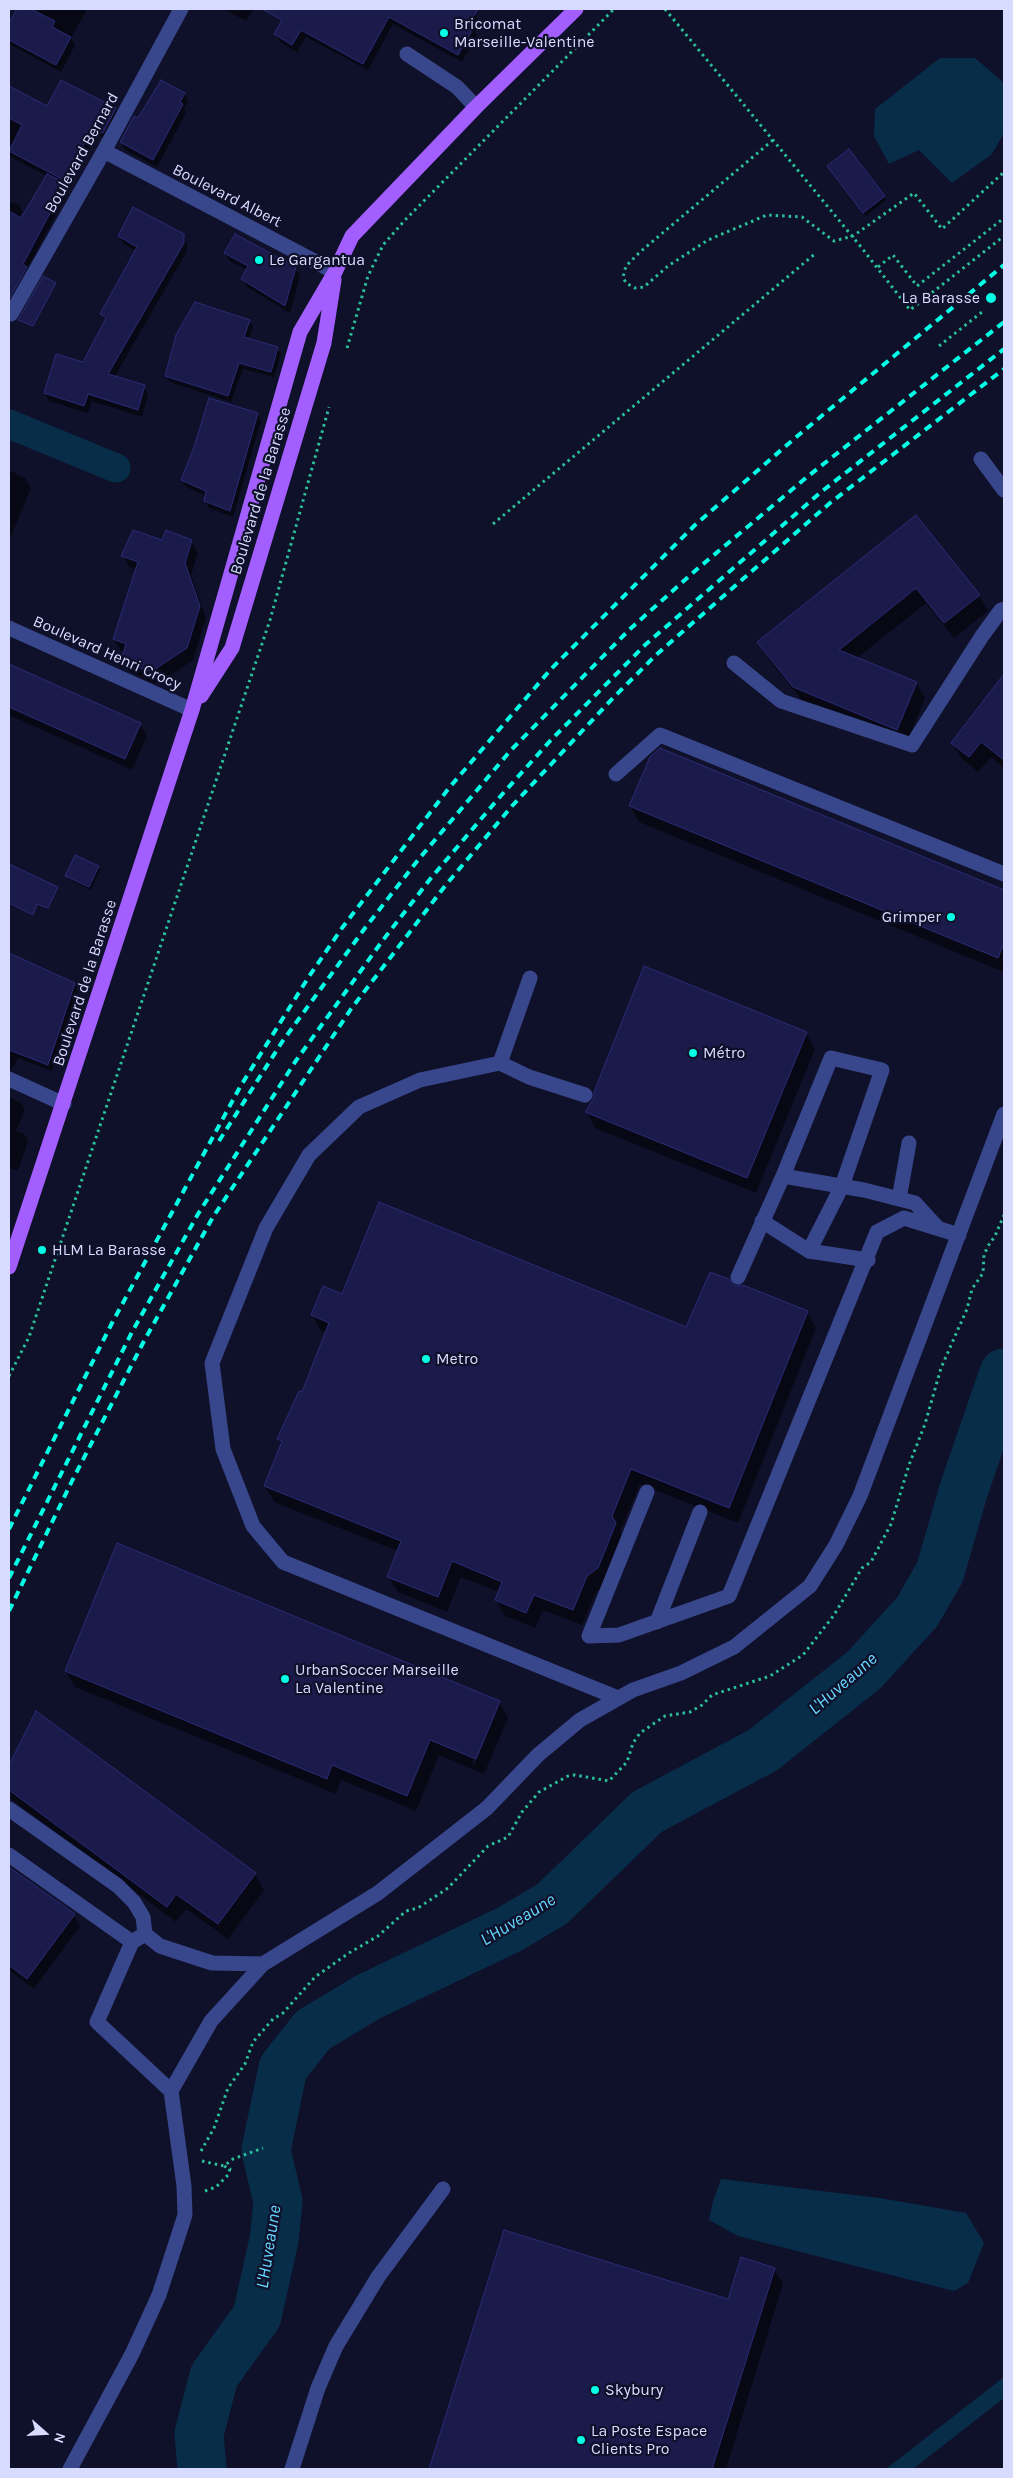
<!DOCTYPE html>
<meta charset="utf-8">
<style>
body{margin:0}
#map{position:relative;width:1013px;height:2478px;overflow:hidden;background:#0f1029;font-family:Karla,sans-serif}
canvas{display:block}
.frame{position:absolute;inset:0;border:10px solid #d7dbff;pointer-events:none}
.north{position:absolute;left:20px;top:2408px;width:50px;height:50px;-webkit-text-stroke:4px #0f1029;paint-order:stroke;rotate:109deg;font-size:14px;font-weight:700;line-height:20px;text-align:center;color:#d7dbff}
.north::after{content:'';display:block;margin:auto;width:18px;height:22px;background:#d7dbff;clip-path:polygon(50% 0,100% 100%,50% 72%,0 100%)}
</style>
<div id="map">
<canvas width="1013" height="2478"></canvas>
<div class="frame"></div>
<div class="north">N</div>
</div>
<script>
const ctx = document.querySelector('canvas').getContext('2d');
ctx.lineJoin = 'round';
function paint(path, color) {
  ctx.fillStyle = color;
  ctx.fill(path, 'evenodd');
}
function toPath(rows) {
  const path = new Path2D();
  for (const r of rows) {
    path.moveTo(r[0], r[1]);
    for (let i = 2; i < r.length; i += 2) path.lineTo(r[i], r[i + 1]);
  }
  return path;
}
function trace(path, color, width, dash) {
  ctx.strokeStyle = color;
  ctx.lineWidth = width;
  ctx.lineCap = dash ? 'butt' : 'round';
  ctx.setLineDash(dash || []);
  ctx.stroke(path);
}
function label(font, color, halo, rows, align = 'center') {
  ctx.font = font + ' Karla,sans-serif';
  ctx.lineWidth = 4.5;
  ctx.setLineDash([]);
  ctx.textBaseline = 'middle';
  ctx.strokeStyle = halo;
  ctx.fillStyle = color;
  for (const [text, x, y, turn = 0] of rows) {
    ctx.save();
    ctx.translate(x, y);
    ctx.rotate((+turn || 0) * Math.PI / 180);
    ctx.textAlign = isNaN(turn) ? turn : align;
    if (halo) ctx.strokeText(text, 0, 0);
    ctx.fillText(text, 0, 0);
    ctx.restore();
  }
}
paint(toPath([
 [940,58,975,58,1004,83,1004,133,992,154,952,183,919,150,889,164,874,136,875,109],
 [721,2179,880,2198,966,2213,984,2243,968,2283,954,2291,738,2236,709,2220,713,2201],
 [1004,2377,1004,2398,913,2469,886,2469]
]), '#082d49');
paint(toPath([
 [19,9,87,9,71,38,75,45,61,72,9,44,9,25],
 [224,9,254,9,246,21],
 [290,9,466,9,475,14,479,21,474,29,477,35,462,62,393,24,368,70,306,37,297,52,280,42,275,34],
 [62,82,116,109,120,117,108,140,97,135,69,187,66,186,69,191,23,276,9,268,9,206,11,202,19,205,22,211,19,221,47,176,9,156,9,93,11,89,48,108],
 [184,94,188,101,184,109,186,113,157,167,125,150,121,142,138,119],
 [831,170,884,196,886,200,866,216],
 [183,235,187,243,187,251,114,378,144,386,148,394,142,417,92,401,88,413,49,401,45,393,57,356,83,364,105,321,101,314,136,251,123,243,119,236],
 [225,253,295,268,300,276,290,313,247,287,242,279,247,270,230,261],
 [249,321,253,327,248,340,277,348,281,354,274,377,243,369,231,402,170,382,166,376],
 [258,414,261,421,233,517,209,508,205,501,206,496,186,487,182,480],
 [9,470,25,478,31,488,9,541],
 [916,516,979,595,988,611,954,638,926,603,857,658,916,682,925,698,906,745,804,703,768,658,759,642],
 [163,541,191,541,198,553,191,575,206,618,193,660,159,683,154,683,129,671,123,660,125,652,121,651,114,639,137,570,129,567,123,556],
 [9,665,140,724,147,736,132,770,9,715],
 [1004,676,1004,768,991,757,978,772,961,758,952,743],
 [660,749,1004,891,1004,972,639,822,630,806],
 [98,867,100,870,91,890,69,880,67,876],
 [9,954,74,984,78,991,52,1071,18,1058,9,1074],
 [806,1033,815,1049,756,1193,595,1128,587,1112,595,1099],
 [9,1097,21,1103,25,1110,16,1131,24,1134,28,1141,18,1171,11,1168,9,1173],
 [734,1287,807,1312,816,1328,738,1523,640,1484,620,1532,625,1540,606,1584,596,1592,582,1625,543,1610,535,1628,505,1616,496,1600,499,1592,461,1577,447,1612,398,1592,388,1577,398,1551,274,1502,265,1486,282,1445,278,1439,302,1394,327,1333,321,1331,312,1315,342,1296,687,1329],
 [66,1671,499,1702,508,1718,484,1774,439,1755,416,1811,341,1780,336,1794,75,1687],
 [494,1711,497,1711,474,1765,472,1764],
 [36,1713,255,1874,264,1890,228,1939,186,1909,176,1922,11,1799,9,1768],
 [9,1868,74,1915,80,1926,34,1989,9,1970],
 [504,2231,729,2301,774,2269,783,2284,726,2469,430,2469]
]), '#0007');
trace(toPath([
 [9,424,116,468]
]), '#082d49', 29);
trace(toPath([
 [202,2469,199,2434,214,2376,257,2316,274,2240,278,2202,266,2150,283,2068,313,2030,368,1997,510,1929,552,1904,647,1812,763,1750,864,1670,917,1612,940,1572,963,1492,1004,1373]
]), '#082d49', 49);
const building = toPath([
 [17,9,31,9,55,21,52,27,71,37,56,65,9,40,9,23,17,9],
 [262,9,478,9,469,24,474,27,458,55,389,17,363,64,301,30,292,45,274,34,282,20,262,9],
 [61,80,116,108,103,133,93,128,64,180,9,151,22,125,9,118,9,86,47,106,61,80],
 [161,80,185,93,180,102,183,104,153,160,120,142,134,116,138,118,161,80],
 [849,149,885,196,863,213,827,166,849,149],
 [47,174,66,183,23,264,27,267,9,299,9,211,21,218,47,174],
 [133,207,184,234,184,243,108,374,145,385,138,410,88,394,84,406,44,393,56,354,83,362,106,318,100,314,137,247,118,236,133,207],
 [235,234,296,267,285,306,241,279,248,266,224,253,235,234],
 [43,276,56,283,33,326,18,320,43,276],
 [195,302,250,320,244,337,278,347,271,372,239,363,228,396,165,376,176,335,195,302],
 [209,398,258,413,230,511,204,501,206,491,181,480,194,447,209,398],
 [916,515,980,595,944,623,916,588,839,650,917,682,897,730,793,687,757,642,916,515],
 [133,530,162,540,166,530,192,540,185,563,200,606,187,648,152,671,147,671,121,660,126,644,113,639,138,562,121,556,133,530],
 [9,664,141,723,125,759,9,707,9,664],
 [1004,674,1004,760,981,742,969,757,951,743,1004,674],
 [660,748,1004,890,1004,943,998,958,629,806,650,757,660,748],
 [75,855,99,866,89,887,65,876,75,855],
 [9,864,58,887,48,908,37,904,33,915,9,903,9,864],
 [9,953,75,983,48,1065,9,1050,9,953],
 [644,966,807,1032,747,1178,585,1112,594,1098,594,1092,644,966],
 [379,1202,686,1327,710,1272,729,1279,735,1286,743,1285,808,1311,729,1508,631,1469,612,1516,616,1523,598,1568,587,1576,573,1610,534,1595,526,1613,495,1600,502,1582,452,1561,438,1597,387,1577,401,1541,264,1486,282,1441,277,1439,299,1391,302,1392,329,1323,311,1315,323,1286,342,1294,379,1202],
 [117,1543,500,1701,476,1759,430,1740,407,1796,332,1765,327,1779,65,1671,117,1543],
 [36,1711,256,1873,218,1924,176,1894,167,1907,9,1790,9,1765,36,1711],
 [9,1867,75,1914,27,1979,9,1965,9,1867],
 [504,2230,728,2299,741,2257,775,2268,712,2469,429,2469,504,2230]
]);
paint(building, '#1a1a4b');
trace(building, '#2b2b78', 1);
trace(toPath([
 [665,9,861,247,910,310,1004,236],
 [773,140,640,252,626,266,623,277,626,283,635,288,644,287,668,266,708,240,767,215,802,217,834,241,853,236,914,193,942,229,1004,172],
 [878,267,893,255,917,286,1004,218],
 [939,346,982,312],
 [347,348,368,276,383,245,406,219,614,9],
 [493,524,816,253],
 [9,1376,29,1337,270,620,329,407],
 [201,2151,214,2128,228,2088,245,2064,253,2042,273,2019,283,2013,315,1977,349,1953,378,1936,406,1911,418,1908,448,1888,488,1846,508,1837,522,1812,539,1792,568,1776,575,1775,609,1781,627,1762,633,1743,640,1733,665,1716,690,1712,702,1705,712,1695,770,1676,803,1655,834,1615,862,1568,871,1562,891,1524,909,1465,925,1424,941,1368,967,1309,972,1289,983,1273,984,1255,988,1246,995,1236,1004,1215],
 [202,2161,224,2166,233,2159,263,2148],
 [205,2191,216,2187,228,2175,230,2169,224,2166]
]), '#2ac099', 3, [2.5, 4]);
trace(toPath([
 [407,54,457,87,476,107],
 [104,151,335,272],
 [11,314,104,151,181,9],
 [981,459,1004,490],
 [9,628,192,710],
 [734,663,781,701,912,745,982,636,1001,610,1004,609],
 [616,774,660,735,1004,874],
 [500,1063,530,978],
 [9,1079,64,1104],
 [585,1095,529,1077,500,1063,420,1080,359,1107,309,1155,266,1228,212,1363,223,1449,253,1526,283,1562,618,1698],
 [783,1176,831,1058,882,1070,842,1186,809,1251,868,1260],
 [899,1199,909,1143],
 [762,1221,809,1251],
 [738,1277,783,1176,864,1190,915,1203,937,1227],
 [647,1492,589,1636,619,1635,729,1596,877,1232,904,1218,959,1235],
 [657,1622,700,1512],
 [9,1809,118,1886,134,1902,143,1917,145,1934],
 [9,1855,132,1942],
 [171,2091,211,2021,263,1964],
 [70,2469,132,2354,159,2295,185,2215,184,2186,171,2091,97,2022,132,1942,145,1934,160,1946,212,1963,263,1964,378,1893,487,1808,538,1755,580,1720,633,1690,681,1673,734,1647,810,1586,836,1545,860,1496,1004,1114],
 [292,2469,318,2388,336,2346,378,2277,443,2189]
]), '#38468b', 15);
trace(toPath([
 [201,696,232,648,324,343,334,280],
 [9,1267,192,710,300,332,335,272,352,236,476,107,576,9]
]), '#a25eff', 15);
trace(toPath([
 [219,1141,282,1042,365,928,418,860,511,750,630,629,696,570,807,477,1004,322],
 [9,1529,112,1323,240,1087,308,978,342,928,449,788,551,669,695,525,795,438,1004,265],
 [9,1578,132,1332,198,1214,295,1062,383,940,431,878,498,799,550,741,645,645,821,492,1004,349],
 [9,1611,72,1481,144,1341,213,1217,351,1009,445,886,512,806,613,698,656,655,830,503,1004,369]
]), '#03ffe5', 4, [8, 6]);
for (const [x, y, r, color] of [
 [444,33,5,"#03ffe5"],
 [259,260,5,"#03ffe5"],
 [991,298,6,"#03ffe5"],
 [951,917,5,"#03ffe5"],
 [693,1053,5,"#03ffe5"],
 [42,1250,5,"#03ffe5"],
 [426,1359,5,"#03ffe5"],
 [285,1679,5,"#03ffe5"],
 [595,2390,5,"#03ffe5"],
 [581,2440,5,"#03ffe5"]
]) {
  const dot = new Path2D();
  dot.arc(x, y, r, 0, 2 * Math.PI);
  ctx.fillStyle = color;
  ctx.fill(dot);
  trace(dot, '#0f1029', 2);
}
label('16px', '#d7dbff', '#0f1029', [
 ["Bricomat",454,24],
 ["Marseille-Valentine",454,42],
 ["Le Gargantua",269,260],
 ["La Barasse",980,298,"right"],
 ["Grimper",941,917,"right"],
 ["Métro",703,1053],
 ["HLM La Barasse",52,1250],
 ["Metro",436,1359],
 ["UrbanSoccer Marseille",295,1670],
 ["La Valentine",295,1688],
 ["Skybury",605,2390],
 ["La Poste Espace",591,2431],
 ["Clients Pro",591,2449]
], 'left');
label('16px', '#d7dbff', '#0f1029', [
 ["Boulevard Bernard",82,153,-61],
 ["Boulevard Albert",227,196,27],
 ["Boulevard de la Barasse",261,491,-73],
 ["Boulevard Henri Crocy",107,653,24],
 ["Boulevard de la Barasse",85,983,-72]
]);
label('italic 18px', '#65d7ff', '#0f1029', [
 ["L'Huveaune",843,1684,-41],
 ["L'Huveaune",518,1920,-31],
 ["L'Huveaune",269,2247,-81]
]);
</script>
